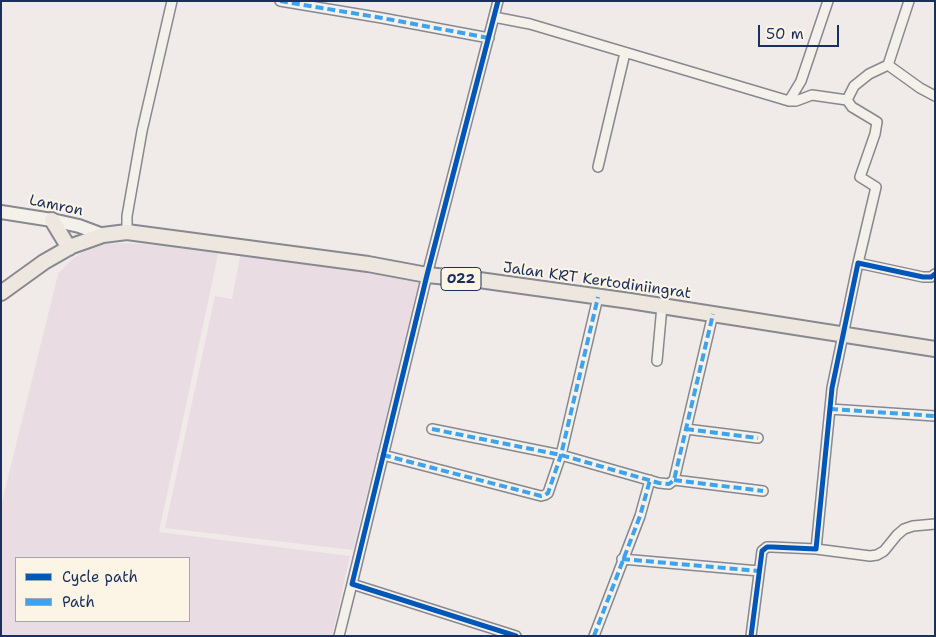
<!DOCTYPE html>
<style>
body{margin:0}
#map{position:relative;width:936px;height:637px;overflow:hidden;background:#f0eae8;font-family:"Shantell Sans",sans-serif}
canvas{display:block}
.frame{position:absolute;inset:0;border:2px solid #1b2f5e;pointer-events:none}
.legend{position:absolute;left:15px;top:557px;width:175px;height:65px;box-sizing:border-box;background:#fcf5e5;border:1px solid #a2a6af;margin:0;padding:6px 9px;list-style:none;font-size:15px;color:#1b2f5e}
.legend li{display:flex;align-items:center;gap:10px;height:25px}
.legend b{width:25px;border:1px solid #a2a6af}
.scale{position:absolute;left:758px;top:25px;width:81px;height:22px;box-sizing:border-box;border:2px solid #1b2f5e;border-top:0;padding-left:6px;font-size:15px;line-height:18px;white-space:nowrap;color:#1b2f5e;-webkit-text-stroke:4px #fcf5e5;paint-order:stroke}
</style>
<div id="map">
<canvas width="936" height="637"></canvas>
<div class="frame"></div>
<ul class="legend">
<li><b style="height:6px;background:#0057b8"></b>Cycle path</li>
<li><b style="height:6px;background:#3da3ed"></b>Path</li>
</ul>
<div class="scale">50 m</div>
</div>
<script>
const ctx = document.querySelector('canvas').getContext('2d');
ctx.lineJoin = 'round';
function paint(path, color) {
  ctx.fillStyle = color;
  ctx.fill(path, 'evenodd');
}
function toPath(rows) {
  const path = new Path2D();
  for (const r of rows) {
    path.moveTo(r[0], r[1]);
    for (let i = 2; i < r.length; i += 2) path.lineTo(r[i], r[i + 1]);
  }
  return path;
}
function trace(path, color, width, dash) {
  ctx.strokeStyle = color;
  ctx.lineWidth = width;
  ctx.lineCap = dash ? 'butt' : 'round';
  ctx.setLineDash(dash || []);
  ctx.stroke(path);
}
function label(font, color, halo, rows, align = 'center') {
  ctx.font = font + ' "Shantell Sans",sans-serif';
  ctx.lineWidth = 4;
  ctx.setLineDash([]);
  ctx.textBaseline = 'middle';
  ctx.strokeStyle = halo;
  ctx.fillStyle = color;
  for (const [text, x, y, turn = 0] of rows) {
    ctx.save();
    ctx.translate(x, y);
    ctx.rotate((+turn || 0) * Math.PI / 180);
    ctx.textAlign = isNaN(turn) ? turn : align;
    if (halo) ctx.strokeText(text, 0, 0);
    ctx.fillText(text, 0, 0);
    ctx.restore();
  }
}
paint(toPath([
 [129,243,219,250,159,532,350,556,332,636,1,636,1,506,58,274,72,259,88,249,105,244],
 [16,558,189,558,189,621,16,621],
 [241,252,420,281,353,550,165,528,215,296,232,299]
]), '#e9dde3');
const street = toPath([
 [280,1,382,18,489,38],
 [498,1,427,275,352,584,516,636],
 [909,1,888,65,920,88,935,96],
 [494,17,530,24,789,101,796,101,812,95,847,100,854,86,869,74,888,65],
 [847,100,852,107,877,122,875,134,860,177,876,187,858,263],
 [789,101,801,81,828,1],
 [598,167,625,53],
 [127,232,127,216,142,131,172,1],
 [657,361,662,306],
 [830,409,935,416],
 [432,429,561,455,659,483,669,484,674,480,713,314],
 [686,429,758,438],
 [383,455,541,496,545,495,548,493,561,455,598,297],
 [674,480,763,491],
 [816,549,870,556,877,555,884,551,897,535,904,529,913,526,935,524],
 [622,559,759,571],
 [339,636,352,584],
 [594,636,640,516,650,480],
 [751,636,762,551,767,547,772,547,816,549,832,388,858,263,923,277,931,277,935,274]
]);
const secondary = toPath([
 [1,212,52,220,79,226,103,235]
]);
const primary = toPath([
 [52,220,69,248],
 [1,293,44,262,72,246,103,235,127,232,368,264,427,275,479,280,630,301,935,349]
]);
trace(street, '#878890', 12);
trace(secondary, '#878890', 16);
trace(primary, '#878890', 18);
trace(street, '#f4f1eb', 9);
trace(secondary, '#f4f1eb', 12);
trace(primary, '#ede7df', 14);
trace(toPath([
 [280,1,382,18,489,38],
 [830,409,935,416],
 [432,429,561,455,659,483,669,484,674,480,713,314],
 [686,429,758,438],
 [383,455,541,496,545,495,548,493,561,455,598,297],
 [674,480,763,491],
 [622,559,759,571],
 [594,636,640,516,650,480]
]), '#3da3ed', 4, [8, 4]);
trace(toPath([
 [498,1,427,275,352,584,516,636],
 [751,636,762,551,767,547,772,547,816,549,832,388,858,263,923,277,931,277,935,274]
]), '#0057b8', 5);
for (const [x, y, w] of [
 [461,279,40]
]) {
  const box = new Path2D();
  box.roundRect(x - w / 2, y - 11.5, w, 23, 4);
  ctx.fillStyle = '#fcf5e5';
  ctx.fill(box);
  trace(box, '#1b2f5e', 1);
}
label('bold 14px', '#1b2f5e', null, [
 ["022",461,279]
]);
label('15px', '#1b2f5e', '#fcf5e5', [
 ["Lamron",56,206,12],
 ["Jalan KRT Kertodiniingrat",597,281,8]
]);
</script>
